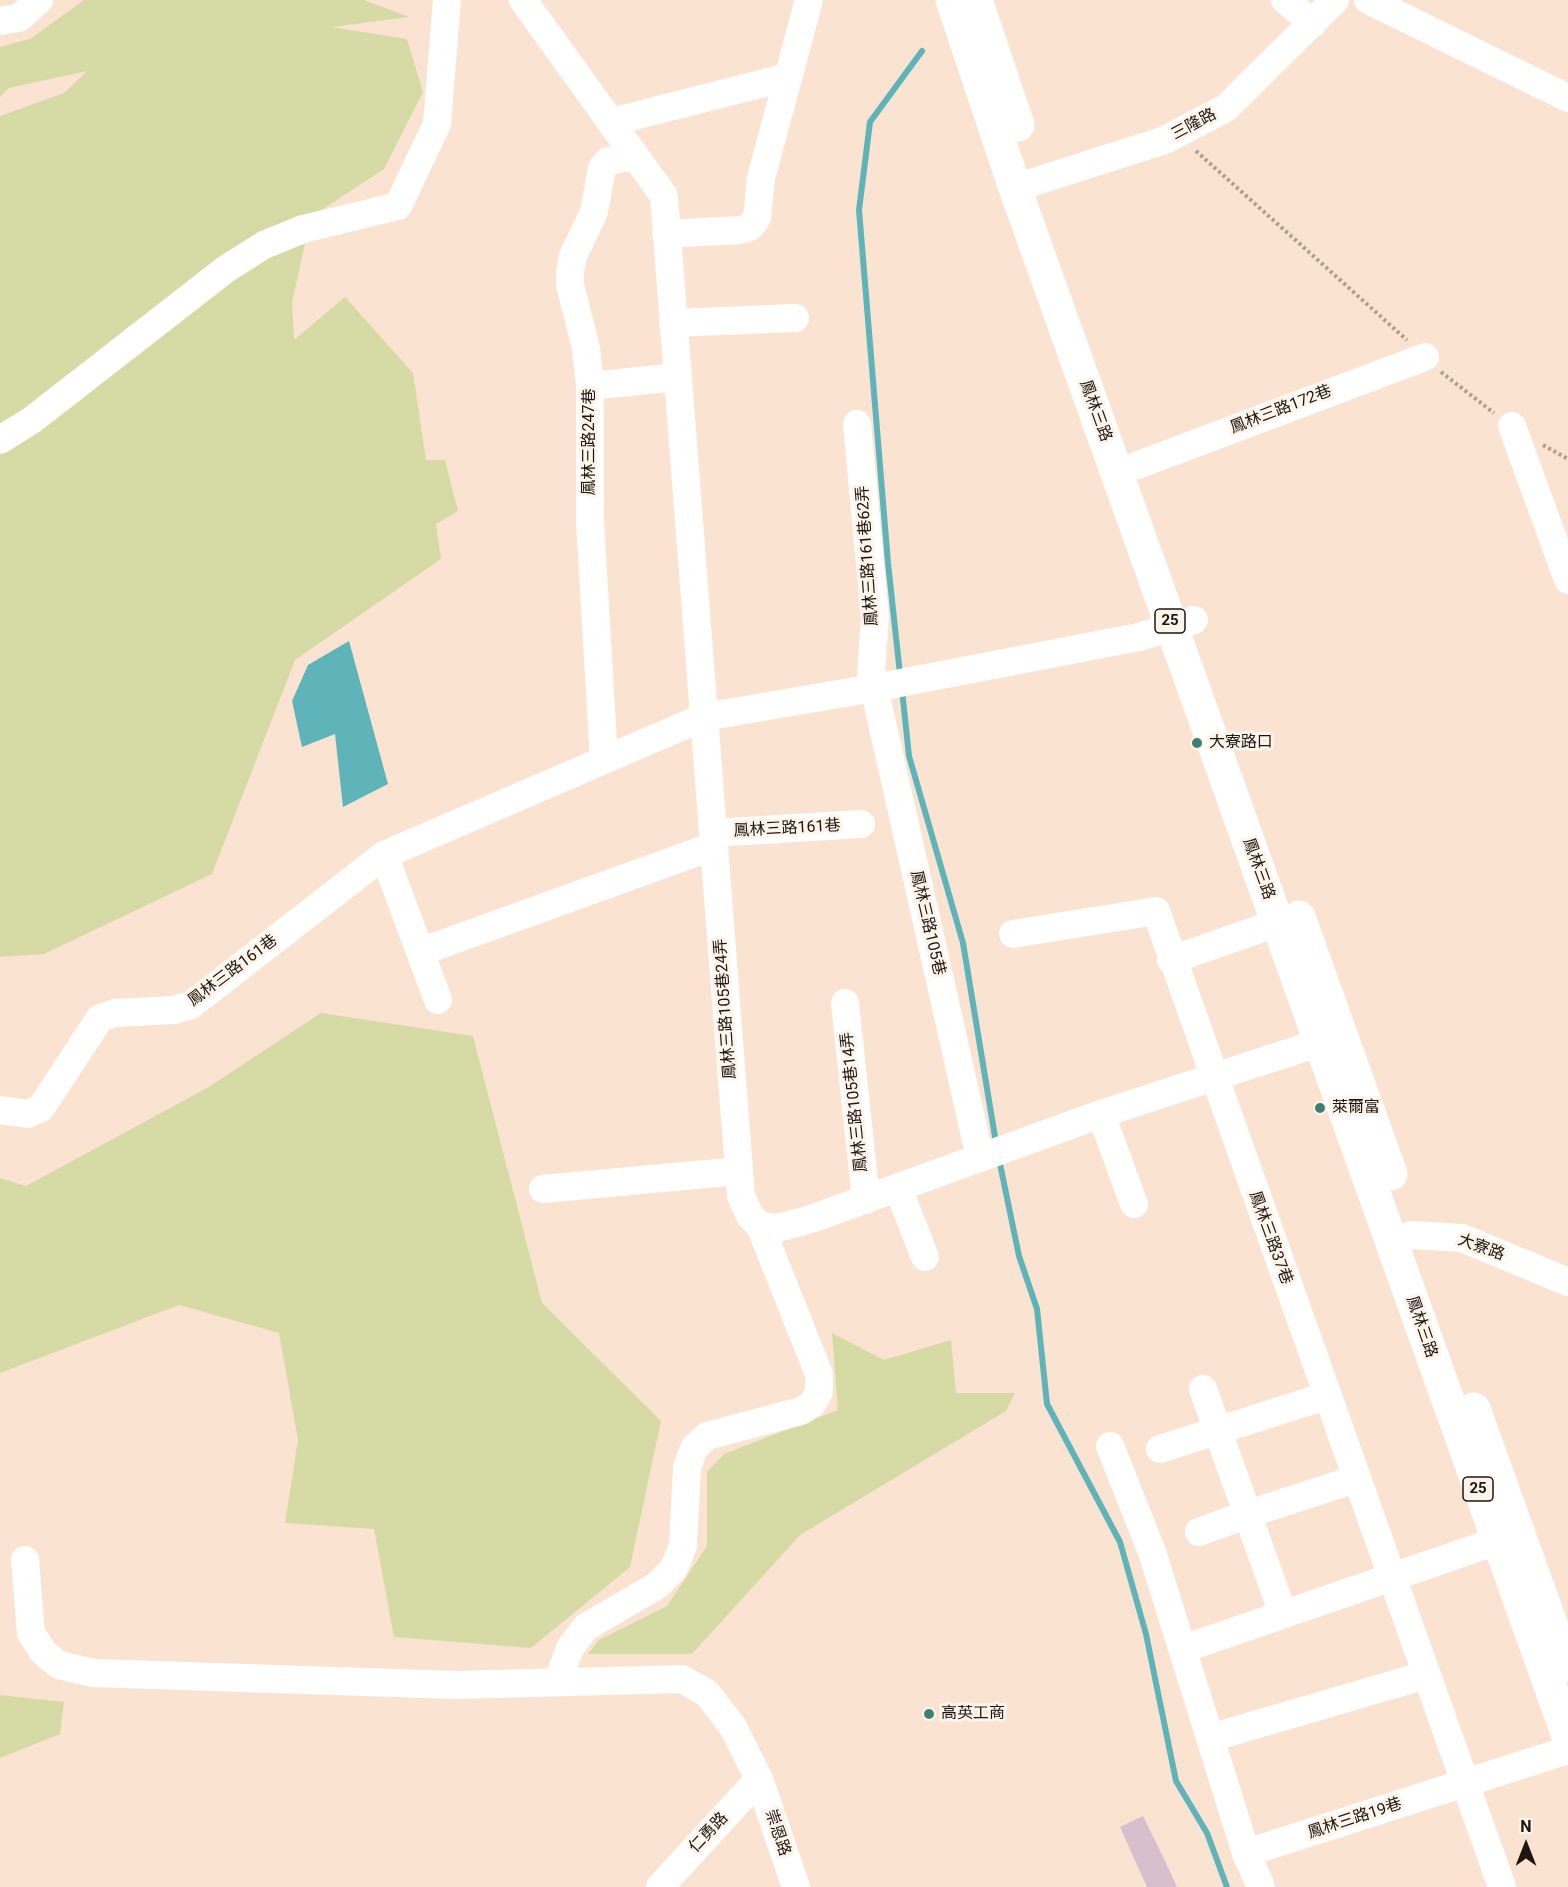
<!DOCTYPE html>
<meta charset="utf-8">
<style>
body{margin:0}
#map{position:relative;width:1568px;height:1887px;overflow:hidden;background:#fbe3d1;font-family:Roboto,sans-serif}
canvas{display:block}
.north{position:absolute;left:1496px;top:1815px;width:60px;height:60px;-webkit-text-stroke:4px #fdf4ec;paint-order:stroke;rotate:0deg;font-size:16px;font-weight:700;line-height:24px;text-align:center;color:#1e160f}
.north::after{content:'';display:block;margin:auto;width:21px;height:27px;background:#1e160f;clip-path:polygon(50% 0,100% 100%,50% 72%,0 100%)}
</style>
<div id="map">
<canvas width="1568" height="1887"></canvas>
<div class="north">N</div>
</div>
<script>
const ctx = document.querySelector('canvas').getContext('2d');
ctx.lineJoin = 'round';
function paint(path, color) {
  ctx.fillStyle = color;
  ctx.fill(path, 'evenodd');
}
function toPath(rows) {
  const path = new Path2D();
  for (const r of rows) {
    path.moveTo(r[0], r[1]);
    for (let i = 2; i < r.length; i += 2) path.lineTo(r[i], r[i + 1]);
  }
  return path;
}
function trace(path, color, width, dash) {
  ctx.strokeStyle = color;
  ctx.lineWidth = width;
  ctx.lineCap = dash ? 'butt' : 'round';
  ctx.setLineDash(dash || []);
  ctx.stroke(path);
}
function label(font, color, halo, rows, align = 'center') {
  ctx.font = font + ' Roboto,"Noto Sans TC",sans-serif';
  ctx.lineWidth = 6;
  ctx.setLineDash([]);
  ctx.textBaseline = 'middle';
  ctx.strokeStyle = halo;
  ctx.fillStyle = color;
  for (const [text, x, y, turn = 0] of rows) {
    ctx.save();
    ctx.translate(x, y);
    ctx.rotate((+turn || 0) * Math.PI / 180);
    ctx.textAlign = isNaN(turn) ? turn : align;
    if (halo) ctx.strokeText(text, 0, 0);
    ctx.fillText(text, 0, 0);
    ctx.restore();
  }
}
paint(toPath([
 [84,0,364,0,409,17,332,27,407,39,423,92,384,169,311,217,292,302,294,340,345,297,413,373,426,460,445,460,458,511,436,524,441,559,295,660,212,874,44,954,0,957,0,116,64,93,87,71,9,88,0,97,0,47,30,39],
 [321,1013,473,1036,542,1303,661,1421,630,1567,531,1648,394,1637,374,1529,285,1523,298,1440,279,1333,179,1305,0,1373,0,1178,26,1186,207,1088],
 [832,1333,884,1360,951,1340,956,1393,1015,1393,1006,1411,800,1535,692,1654,588,1654,599,1640,667,1606,707,1546,707,1472,724,1454,838,1410],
 [0,1695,64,1702,60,1734,0,1758]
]), '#d6dba6');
paint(toPath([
 [349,641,388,784,343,807,335,734,302,747,292,701,308,665]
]), '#5eb4b8');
trace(toPath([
 [900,674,888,563,859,210,870,122,922,51],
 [902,690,909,756,963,943,996,1143],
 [999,1159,1019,1256,1037,1309,1047,1404,1120,1542,1146,1634,1176,1781,1207,1833,1227,1887]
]), '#5eb4b8', 6);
paint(toPath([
 [1143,1816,1165,1861,1177,1887,1147,1887,1120,1827]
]), '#d9becd');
trace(toPath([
 [1196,151,1407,340],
 [1441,372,1494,413],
 [1543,445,1568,459]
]), '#b09e8f', 4, [3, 3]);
trace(toPath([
 [523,0,664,196,741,1196,750,1216,760,1226,819,1374,819,1392,812,1404,801,1411,707,1436,694,1448,687,1468,683,1546,674,1568,658,1585,586,1627,570,1648,558,1681],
 [1285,0,1313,23],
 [1368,0,1568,98],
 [0,21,19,18,39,0],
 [611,122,788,77],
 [1015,188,1165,140,1226,108,1335,0],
 [666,234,741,230,750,227,757,218,761,178,809,0],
 [673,323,795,318],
 [590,386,677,377],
 [857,424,875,617,871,674,980,1158],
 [1512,426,1568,580],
 [0,440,32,420,226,269,264,245,303,229,398,206,437,124,447,0],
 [1138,465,1425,357],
 [604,760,590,521,590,386,586,348,570,285,570,272,573,256,594,212,602,168,608,161,635,156],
 [713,833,861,824],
 [384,855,438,1000],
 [1013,934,1156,911,1502,1887],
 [420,952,714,846],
 [1171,960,1277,923],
 [845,1003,866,1200],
 [0,1110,28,1114,41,1108,100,1018,115,1013,174,1010,191,1005,384,855,704,717,874,688,1139,637,1194,620],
 [1101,1114,1134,1204],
 [898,1188,925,1257],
 [543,1189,739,1171],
 [760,1226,778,1228,811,1219,1101,1114,1340,1036],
 [1390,1241,1412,1235,1462,1238,1568,1282],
 [1203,1389,1283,1614],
 [1110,1446,1152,1552,1246,1853,1261,1887],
 [1160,1449,1326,1396],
 [1199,1532,1248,1514,1356,1479],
 [25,1560,31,1633,43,1652,59,1665,93,1673,457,1685,682,1679,707,1693,733,1727,759,1779,796,1887],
 [1183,1649,1497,1541],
 [1210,1738,1426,1675],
 [1246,1853,1568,1750],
 [660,1887,759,1779]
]), '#fff', 28);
trace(toPath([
 [952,0,1015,188,1568,1736],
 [976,0,1018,125],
 [1299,917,1391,1174],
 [1474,1409,1566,1665]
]), '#fff', 33);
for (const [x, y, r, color] of [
 [1197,743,6,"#3e8173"],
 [1320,1108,6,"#3e8173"],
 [929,1714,6,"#3e8173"]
]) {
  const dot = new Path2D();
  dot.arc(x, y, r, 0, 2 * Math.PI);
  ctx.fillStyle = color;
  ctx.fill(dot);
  trace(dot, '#fdf4ec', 2);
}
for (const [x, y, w] of [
 [1170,621,30],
 [1478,1489,30]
]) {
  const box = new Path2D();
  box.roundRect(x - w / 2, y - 12, w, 24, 4.5);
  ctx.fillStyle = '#fdf4ec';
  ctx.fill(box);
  trace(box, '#1e160f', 1.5);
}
label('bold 15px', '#1e160f', null, [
 ["25",1170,621],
 ["25",1478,1489]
]);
label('16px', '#1e160f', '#fdf4ec', [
 ["三隆路",1194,125,-28],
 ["鳳林三路172巷",1281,410,-21],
 ["鳳林三路",1095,411,70],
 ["鳳林三路247巷",590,442,-90],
 ["鳳林三路161巷62弄",868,556,-94],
 ["鳳林三路161巷",787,829,-3],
 ["鳳林三路",1258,869,70],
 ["鳳林三路105巷",927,923,77],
 ["鳳林三路161巷",233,971,-37],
 ["鳳林三路105巷24弄",726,1009,-94],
 ["鳳林三路105巷14弄",855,1102,-96],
 ["鳳林三路37巷",1270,1238,70],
 ["大寮路",1481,1248,20],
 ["鳳林三路",1421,1327,71],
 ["鳳林三路19巷",1355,1819,-18],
 ["仁勇路",709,1833,-47],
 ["崇恩路",777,1833,71]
]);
label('16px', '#1e160f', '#fdf4ec', [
 ["大寮路口",1209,743],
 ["萊爾富",1332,1108],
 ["高英工商",941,1714]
], 'left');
</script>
